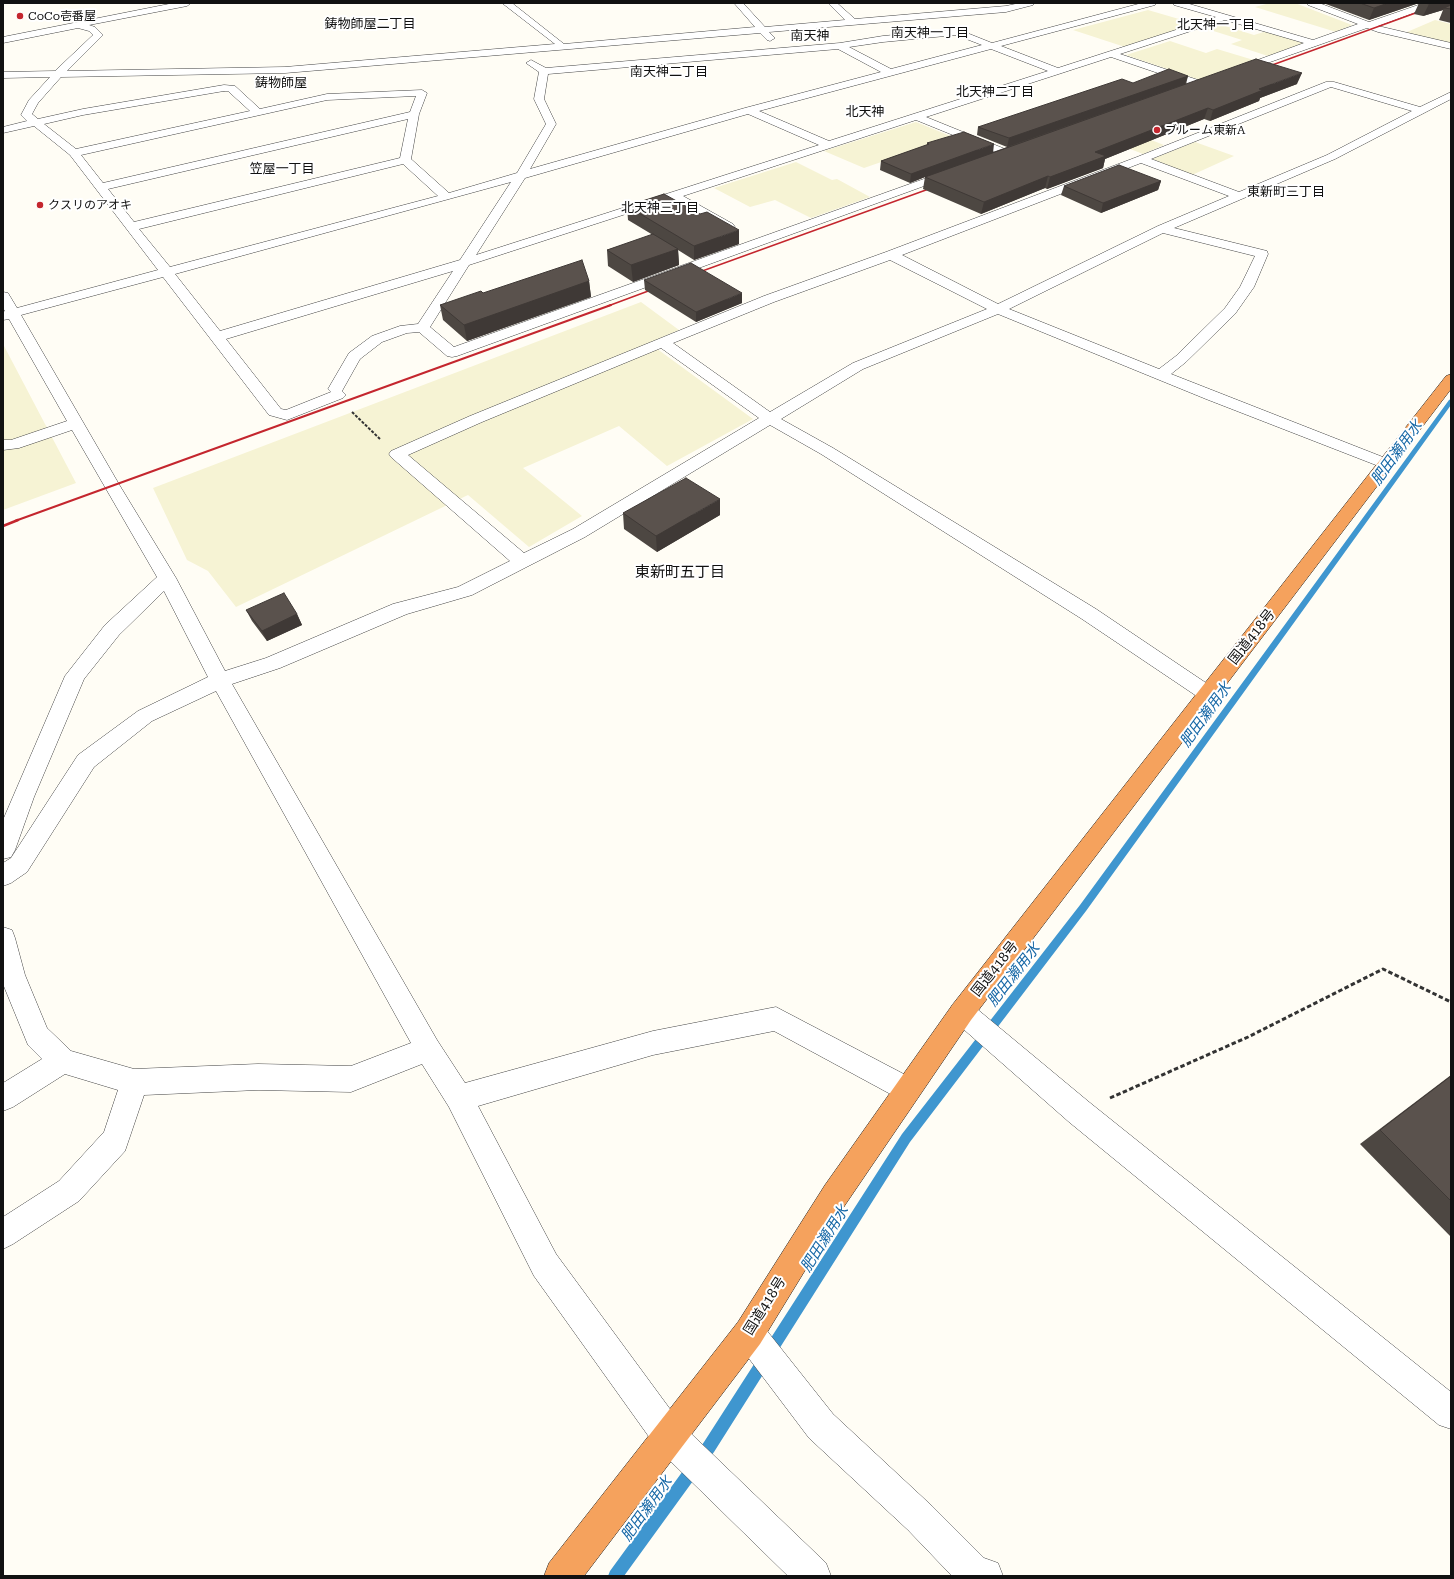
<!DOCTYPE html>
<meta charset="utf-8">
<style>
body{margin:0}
#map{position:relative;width:1454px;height:1579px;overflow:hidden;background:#fffdf5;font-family:"Roboto Serif",serif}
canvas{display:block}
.frame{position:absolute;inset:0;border:4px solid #111;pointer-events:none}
</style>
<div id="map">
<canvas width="1454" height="1579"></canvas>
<div class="frame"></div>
</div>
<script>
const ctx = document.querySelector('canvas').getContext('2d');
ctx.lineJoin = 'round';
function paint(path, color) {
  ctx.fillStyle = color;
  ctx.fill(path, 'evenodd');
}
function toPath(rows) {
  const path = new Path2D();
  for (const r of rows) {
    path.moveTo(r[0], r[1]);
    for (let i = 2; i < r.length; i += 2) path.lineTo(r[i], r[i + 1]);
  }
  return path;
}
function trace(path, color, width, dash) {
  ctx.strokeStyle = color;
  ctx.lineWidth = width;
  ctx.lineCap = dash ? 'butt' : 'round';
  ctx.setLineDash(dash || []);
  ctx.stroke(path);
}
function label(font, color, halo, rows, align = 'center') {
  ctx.font = font + ' "Roboto Serif","Noto Sans JP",serif';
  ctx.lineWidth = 4;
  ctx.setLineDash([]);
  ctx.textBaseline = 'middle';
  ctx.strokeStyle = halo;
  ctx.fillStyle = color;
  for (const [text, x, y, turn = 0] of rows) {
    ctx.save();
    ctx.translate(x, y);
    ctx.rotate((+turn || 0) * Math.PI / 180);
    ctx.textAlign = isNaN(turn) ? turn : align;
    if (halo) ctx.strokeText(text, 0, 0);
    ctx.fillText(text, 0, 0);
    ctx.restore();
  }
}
paint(toPath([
 [1270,3,1295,3,1352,25,1336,32,1255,7],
 [1148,10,1196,24,1125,47,1073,30],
 [1435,20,1451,24,1451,44,1407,34,1407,32],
 [1219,24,1254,35,1267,31,1306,43,1268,56,1231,44,1242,40,1204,28],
 [1170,41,1206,53,1217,49,1257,61,1203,81,1126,55],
 [916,122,953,137,864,168,824,151],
 [1128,131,1164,145,1143,154,1105,139],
 [1195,142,1234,156,1192,175,1152,159],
 [796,162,832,180,837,179,870,197,811,218,775,200,750,207,714,188],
 [641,302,679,330,649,343,753,419,667,466,619,426,523,468,582,516,529,547,468,495,236,607,208,571,187,560,153,488],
 [3,344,76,483,3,510]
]), '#f6f3d4');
paint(toPath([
 [1451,399,1451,405,1086,911,910,1142,714,1452,624,1576,608,1576,610,1571,704,1442,902,1134,1080,905,1449,400,1451,399]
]), '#3f96cf');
const minor = toPath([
 [174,3,191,3,187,6,89,25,95,27,103,35,67,71,285,67,555,44,502,3,512,3,564,44,755,27,734,3,743,3,765,27,845,20,828,3,837,3,855,19,1006,6,1020,3,1034,3,1033,5,1006,12,769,32,775,38,770,41,767,40,760,33,285,73,61,77,38,103,32,114,38,119,83,109,224,85,235,86,260,109,327,94,422,90,427,93,419,114,411,159,449,193,517,173,546,124,534,99,539,72,526,63,531,60,546,68,840,43,883,36,957,29,992,43,1142,3,1156,3,1155,5,1001,46,1058,68,1216,17,1174,5,1173,3,1186,3,1313,40,1358,24,1308,5,1307,3,1319,3,1369,22,1424,3,1436,3,1435,5,1378,26,1451,43,1451,49,1378,32,1367,28,1236,74,1233,73,1231,71,1233,69,1304,43,1225,20,1120,54,1204,82,1205,84,1204,86,1196,86,1111,57,926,117,1010,151,1012,153,1010,155,1002,155,916,120,683,196,733,224,735,227,733,230,725,230,672,199,469,265,430,327,454,347,949,170,953,169,957,170,959,172,957,174,457,356,452,357,447,356,419,332,407,333,382,342,360,359,342,391,346,395,343,398,287,420,269,415,163,277,21,315,120,486,176,578,225,671,266,658,393,604,458,587,510,561,391,457,389,454,391,451,470,416,764,296,886,252,1137,157,1326,82,1334,82,1420,107,1451,92,1451,99,1335,159,1174,228,1267,251,1268,254,1254,287,1235,314,1186,362,1171,374,1393,461,1395,464,1393,467,1387,469,1381,467,1206,399,998,314,863,369,781,419,833,448,1096,609,1215,689,1218,694,1215,699,1208,701,1201,699,1082,619,821,454,770,425,585,537,472,595,407,614,280,668,232,684,437,1040,465,1083,653,1031,776,1007,917,1081,921,1090,917,1099,907,1103,774,1031,653,1055,478,1106,556,1254,681,1424,826,1563,831,1576,788,1576,657,1448,534,1276,449,1107,422,1064,351,1092,258,1090,144,1095,125,1151,79,1201,13,1244,3,1249,3,1217,59,1181,104,1132,118,1090,65,1074,13,1107,3,1111,3,1083,42,1059,28,1045,3,984,3,927,12,930,15,938,25,975,47,1028,71,1051,134,1069,258,1064,351,1066,411,1043,216,691,152,721,94,767,27,872,11,883,3,886,3,863,11,858,78,755,138,711,208,677,164,591,119,635,84,679,34,797,15,850,11,857,3,859,3,820,65,676,105,625,157,577,72,430,19,448,3,450,3,440,11,440,67,421,9,319,3,320,3,312,5,311,3,308,3,292,8,293,17,308,158,270,70,155,34,126,3,133,3,127,27,121,21,115,29,100,50,77,3,78,3,72,55,71,93,35,89,31,78,28,3,43,3,37,174,3],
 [956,35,982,45,891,69,849,47,883,42,956,35],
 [838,49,881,72,745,108,530,169,556,124,544,99,548,74,838,49],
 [991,49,1048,71,829,141,759,111,991,49],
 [1331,87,1412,111,1327,155,1239,192,1151,159,1331,87],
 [224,91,228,91,250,111,76,149,44,124,83,115,224,91],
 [416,96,410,112,103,183,81,155,327,100,416,96],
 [748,114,819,145,476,255,525,178,748,114],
 [408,119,400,158,134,222,108,189,408,119],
 [1141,163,1229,196,1158,226,998,304,902,255,1141,163],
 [403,164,438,196,170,267,139,229,403,164],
 [511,182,460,260,220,331,175,274,511,182],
 [1163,233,1255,256,1240,287,1225,308,1176,356,1159,369,1009,309,1163,233],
 [890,260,987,309,853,363,770,412,673,343,774,302,890,260],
 [453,271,418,324,400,326,372,336,349,353,328,389,331,392,286,410,281,409,226,339,453,271],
 [661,348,759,418,573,529,524,553,408,455,482,422,661,348],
 [962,1000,971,1004,1089,1102,1451,1392,1451,1429,1439,1425,1069,1122,953,1020,949,1012,953,1004,962,1000],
 [749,1317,760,1322,833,1414,932,1506,984,1558,998,1563,1003,1576,952,1576,908,1530,809,1438,738,1344,733,1333,738,1322,749,1317]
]);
const highway = toPath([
 [1451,374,1451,389,971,1020,845,1205,760,1344,584,1576,544,1576,549,1563,738,1322,825,1185,953,1004,1446,376,1451,374]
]);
trace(minor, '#444', 1);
trace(highway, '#222', 1);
trace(toPath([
 [352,412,380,439]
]), '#333', 2, [3, 1.5]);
trace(toPath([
 [1110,1098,1248,1037,1383,969,1451,1002]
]), '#333', 3, [4.5, 2.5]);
paint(minor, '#fff');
paint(highway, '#f5a25d');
trace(toPath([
 [1264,68,1443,3],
 [694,274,937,186],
 [608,306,659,287]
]), '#c4262e', 1.5);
trace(toPath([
 [15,521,611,305]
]), '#c4262e', 2);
trace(toPath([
 [3,526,18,520]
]), '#c4262e', 2.5);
paint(toPath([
 [1323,3,1451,3,1451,23,1439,20,1443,10,1423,16,1414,14,1419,3,1369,20],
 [1188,76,1186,84,1297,84,1260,98,1259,101,1210,121,1204,119,1105,159,1103,168,1047,189,1045,188,981,214,923,189,925,177,910,183,880,170,881,161,927,145,927,143,993,152,1007,147,977,135,978,127],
 [1161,181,1158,190,1101,213,1061,195,1064,186],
 [627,206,739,244,694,260,678,250,679,265,633,282,608,266,607,250,653,235,628,220],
 [644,280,742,303,696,322,645,290],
 [589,281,591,297,467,341,443,320,440,305,483,293],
 [623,513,720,515,657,552,624,529],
 [246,610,297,614,302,625,267,641,252,621],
 [1451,1075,1451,1237,1360,1144]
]), '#4d4742');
paint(toPath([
 [1388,3,1419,3,1369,20,1374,8],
 [1432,3,1451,3,1451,7,1444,8,1443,10,1423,16,1429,4],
 [1302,73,1297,84,1260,98,1259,101,1210,121,1213,110,1259,89],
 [1188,76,1185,84,1007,147,1009,138],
 [1208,108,1204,119,1105,159,1103,168,1047,189,1050,177,1095,152],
 [994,144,993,153,925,177,910,183,911,174],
 [1048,176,1045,188,981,214,984,202],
 [1161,181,1158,190,1101,213,1103,203],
 [739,230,739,244,694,260,694,246],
 [678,249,679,265,633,282,631,265],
 [589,281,591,297,467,341,464,325],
 [742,293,742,303,696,322,696,312],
 [720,499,720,515,657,552,656,536],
 [297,614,302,625,267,641,262,631]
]), '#3f3936');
const building = toPath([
 [1360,3,1388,3,1374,8,1360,3],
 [1424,3,1432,3,1429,4,1424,3],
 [1451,5,1451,9,1444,8,1451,5],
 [1256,59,1302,73,1259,89,1263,90,1213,110,1208,108,1095,152,1106,156,1050,177,1048,176,984,202,925,177,1256,59],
 [1169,69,1188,76,1009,138,978,127,1122,79,1133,83,1169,69],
 [964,132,994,144,911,174,881,161,929,144,927,143,964,132],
 [1119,165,1161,181,1103,203,1064,186,1119,165],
 [664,194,700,214,707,212,739,230,694,246,627,206,664,194],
 [653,234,678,249,631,265,607,250,653,234],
 [582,260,589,281,464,325,440,305,481,291,483,293,582,260],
 [691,263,742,293,696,312,644,280,691,263],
 [686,478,720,499,656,536,623,513,686,478],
 [284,593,297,614,262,631,246,610,284,593],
 [1451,1076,1451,1201,1380,1130,1451,1076]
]);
paint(building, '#5a524d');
trace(building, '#3f3936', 1);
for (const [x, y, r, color] of [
 [20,16,4,"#c4262e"],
 [1157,130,4,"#c4262e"],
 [40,205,4,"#c4262e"]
]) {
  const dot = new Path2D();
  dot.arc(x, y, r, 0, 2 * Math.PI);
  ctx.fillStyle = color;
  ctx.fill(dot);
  trace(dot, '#fff', 1.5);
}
label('12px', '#111', '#fff', [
 ["CoCo壱番屋",28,16],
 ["ブルーム東新A",1165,130],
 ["クスリのアオキ",48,205]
], 'left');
label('13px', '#111', '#fff', [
 ["鋳物師屋二丁目",370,24],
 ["北天神一丁目",1216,25],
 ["南天神一丁目",930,33],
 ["南天神二丁目",669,72],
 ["北天神二丁目",995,92],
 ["笠屋一丁目",282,169],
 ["東新町三丁目",1286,192],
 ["北天神三丁目",660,208]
]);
label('13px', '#111', '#fff', [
 ["南天神",810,36],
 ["鋳物師屋",281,83],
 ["北天神",865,112]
]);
label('14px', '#111', '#fff', [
 ["国道418号",1252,637,-52],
 ["国道418号",995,969,-52],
 ["国道418号",765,1306,-58]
]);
label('italic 15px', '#1768a6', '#fff', [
 ["肥田瀬用水",1397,453,-54],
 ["肥田瀬用水",1206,715,-54],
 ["肥田瀬用水",1014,975,-52],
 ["肥田瀬用水",825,1239,-58],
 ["肥田瀬用水",647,1509,-54]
]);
label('15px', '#111', '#fff', [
 ["東新町五丁目",680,573]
]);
</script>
